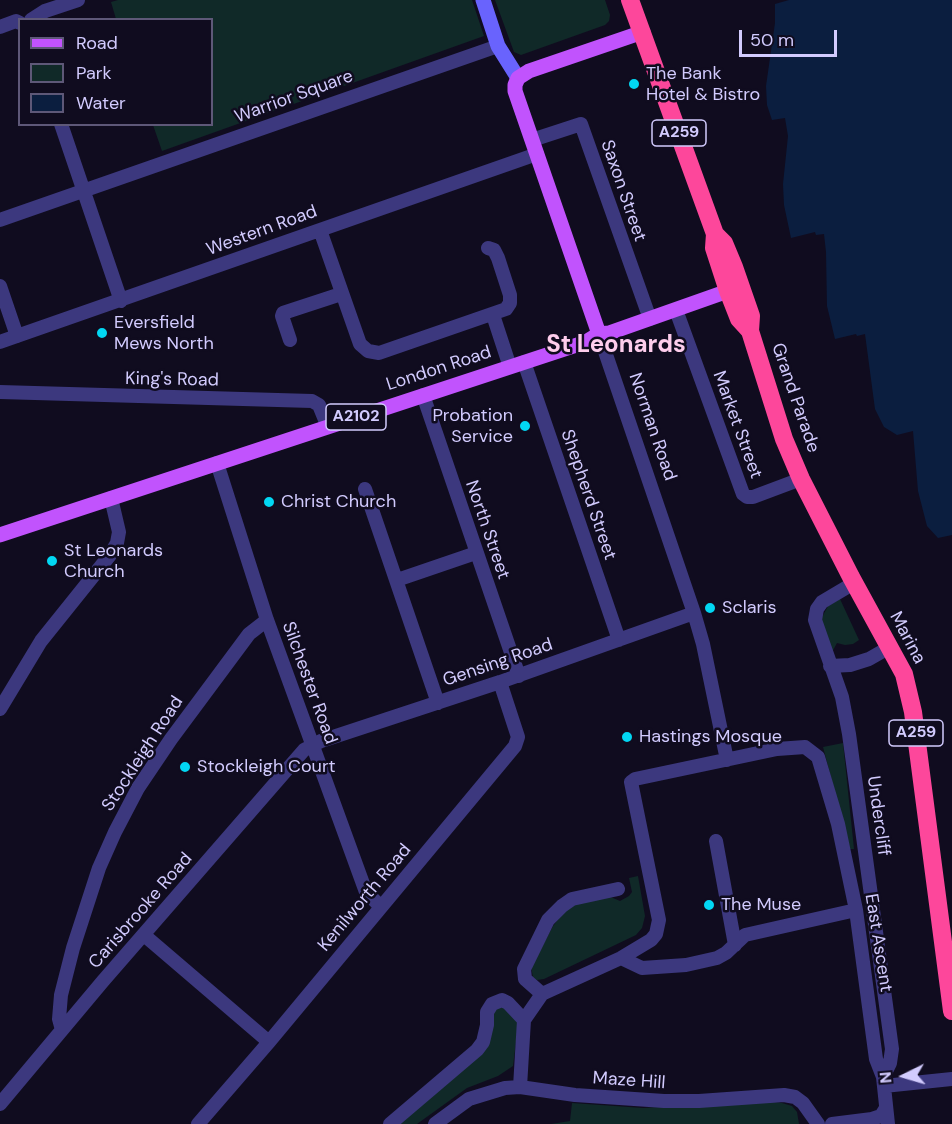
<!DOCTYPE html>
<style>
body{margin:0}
#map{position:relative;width:952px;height:1124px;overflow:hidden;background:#100c1f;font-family:"DM Sans",sans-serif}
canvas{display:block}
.legend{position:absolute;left:18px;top:18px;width:195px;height:108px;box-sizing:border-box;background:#100c1f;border:2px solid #5e5878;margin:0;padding:8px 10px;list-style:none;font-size:18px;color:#d2cbfe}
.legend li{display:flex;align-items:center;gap:12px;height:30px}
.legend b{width:30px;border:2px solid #5e5878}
.north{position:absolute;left:874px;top:1046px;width:60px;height:60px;-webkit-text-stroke:4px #100c1f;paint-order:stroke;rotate:265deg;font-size:16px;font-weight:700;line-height:24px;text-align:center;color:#d2cbfe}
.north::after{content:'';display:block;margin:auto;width:21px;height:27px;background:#d2cbfe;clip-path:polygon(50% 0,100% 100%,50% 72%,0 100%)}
.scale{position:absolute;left:739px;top:30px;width:98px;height:27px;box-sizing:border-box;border:3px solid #d2cbfe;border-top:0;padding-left:8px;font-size:18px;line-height:21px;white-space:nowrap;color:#d2cbfe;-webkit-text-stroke:4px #100c1f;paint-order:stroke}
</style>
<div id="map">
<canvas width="952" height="1124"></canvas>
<ul class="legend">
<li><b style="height:8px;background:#c153fd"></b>Road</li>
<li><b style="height:16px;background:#102928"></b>Park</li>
<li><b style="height:16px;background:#0b1e3f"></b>Water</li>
</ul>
<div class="north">N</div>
<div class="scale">50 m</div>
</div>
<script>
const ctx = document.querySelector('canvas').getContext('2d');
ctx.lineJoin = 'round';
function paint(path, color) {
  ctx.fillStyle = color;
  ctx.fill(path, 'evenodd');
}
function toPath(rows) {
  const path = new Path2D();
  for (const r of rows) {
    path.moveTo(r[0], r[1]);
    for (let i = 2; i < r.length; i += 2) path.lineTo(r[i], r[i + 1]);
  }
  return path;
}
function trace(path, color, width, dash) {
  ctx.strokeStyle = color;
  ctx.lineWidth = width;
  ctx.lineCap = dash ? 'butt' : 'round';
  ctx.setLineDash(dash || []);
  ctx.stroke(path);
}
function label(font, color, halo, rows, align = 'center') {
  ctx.font = font + ' "DM Sans",sans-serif';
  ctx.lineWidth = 5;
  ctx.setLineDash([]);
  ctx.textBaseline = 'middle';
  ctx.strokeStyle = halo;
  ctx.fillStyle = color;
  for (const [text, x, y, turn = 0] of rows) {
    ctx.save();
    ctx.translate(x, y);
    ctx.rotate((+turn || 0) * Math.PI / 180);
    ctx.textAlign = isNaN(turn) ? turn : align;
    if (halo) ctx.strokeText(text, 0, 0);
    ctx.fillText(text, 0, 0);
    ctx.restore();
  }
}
paint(toPath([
 [118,0,472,0,484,36,162,151,153,125,212,124,212,20,116,19,111,2],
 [495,0,605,0,610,15,609,21,605,25,521,55,514,52],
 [840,599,859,640,853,644,845,645,837,643,831,654,821,619,828,606],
 [843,743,854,849,850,849,823,747],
 [638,876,645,916,642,928,636,935,544,979,537,980,533,977,531,967,553,926,563,913,573,905,606,895,620,901,629,896,632,892,629,878],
 [504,1004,516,1016,518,1026,513,1066,498,1076,467,1088,417,1124,394,1124,481,1050,490,1010],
 [765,1101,782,1103,792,1106,797,1112,799,1124,551,1124,570,1121,572,1103,643,1108]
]), '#102928');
paint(toPath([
 [789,0,952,0,952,535,938,538,927,526,918,491,913,431,897,435,884,427,875,409,865,334,857,336,856,334,835,339,827,306,826,252,824,234,816,235,815,232,791,238,784,205,783,184,788,136,785,118,772,120,767,105,766,86,775,23,775,4]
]), '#0b1e3f');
trace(toPath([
 [31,20,45,11,78,0],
 [0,27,16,21,20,23],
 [61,124,121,301],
 [532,140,581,124,650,319],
 [0,220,498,46],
 [320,230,360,344,368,351,379,353,506,309,510,303,510,295,498,258,494,250,488,248],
 [0,286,17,336],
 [676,310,743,494,747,497,753,497,801,479],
 [493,315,510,367],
 [599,334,694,613,703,644,727,760],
 [290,340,282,316,283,313,341,294],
 [0,342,537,154],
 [524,362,619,640],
 [0,392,312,401,319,405,328,427],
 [423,395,519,676],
 [217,463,267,620,366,892,381,907],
 [365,489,438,703],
 [397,580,476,553],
 [854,583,822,602,817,609,815,620,842,697,849,734,892,1049,890,1063,883,1077],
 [830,666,850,665,869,659,890,647],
 [0,709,41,641,110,555,117,543,119,532,111,498],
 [716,841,735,945],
 [144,935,269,1042],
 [621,958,642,968,686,965,717,958,726,953,745,935,856,910],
 [542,994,525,979,524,969,548,920,562,906,572,899,618,889],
 [62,1030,59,1019,61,995,73,948,99,868,115,832,138,788,171,739,249,634,267,620],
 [884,1086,952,1079],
 [520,1087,524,1020,542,994,621,958,651,940,656,934,659,920,631,782,635,779,777,749,805,747,818,757,838,824,856,910,876,1059,883,1077,888,1124],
 [0,1104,103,981,304,750,321,741,500,682,694,613],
 [198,1124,269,1042,515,746,518,737,500,682],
 [390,1124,477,1050,483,1042,487,1025,487,1012,492,1004,502,1000,508,1003,524,1020],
 [435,1124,469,1099,505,1088,520,1087,575,1095,664,1101,699,1101,784,1095,795,1097,803,1103,818,1124],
 [832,1124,872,1119,881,1116,886,1108]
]), '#3c387e', 14);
trace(toPath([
 [483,0,498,46,518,78]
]), '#6963fd', 15);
trace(toPath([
 [599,334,515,91,515,85,518,78,529,71,643,32],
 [0,535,586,342,599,334,609,333,728,291,731,281]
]), '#c153fd', 15);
trace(toPath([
 [630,0,715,234,724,243,734,267,751,316,750,331,784,439,801,479,851,577,904,674,913,712,952,1011],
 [715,234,714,248,728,291,739,319,750,331]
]), '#fd479b', 18);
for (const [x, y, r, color] of [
 [634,84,6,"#02d7f3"],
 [102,333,6,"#02d7f3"],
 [525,426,6,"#02d7f3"],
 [269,502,6,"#02d7f3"],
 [52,561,6,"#02d7f3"],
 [710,608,6,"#02d7f3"],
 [627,737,6,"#02d7f3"],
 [185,767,6,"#02d7f3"],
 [709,905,6,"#02d7f3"]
]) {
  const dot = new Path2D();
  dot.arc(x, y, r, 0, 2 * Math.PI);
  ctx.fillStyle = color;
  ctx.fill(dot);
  trace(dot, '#100c1f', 2);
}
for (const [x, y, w] of [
 [679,133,54],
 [356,417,60],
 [916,733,54]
]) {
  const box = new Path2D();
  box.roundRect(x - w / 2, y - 13, w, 26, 4.5);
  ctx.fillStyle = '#100c1f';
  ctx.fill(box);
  trace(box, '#d2cbfe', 1.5);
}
label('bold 16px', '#d2cbfe', null, [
 ["A259",679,133],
 ["A2102",356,417],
 ["A259",916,733]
]);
label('18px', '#d2cbfe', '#100c1f', [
 ["The Bank",646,74],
 ["Hotel & Bistro",646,95],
 ["Eversfield",114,323],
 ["Mews North",114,344],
 ["Probation",513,416,"right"],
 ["Service",513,437,"right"],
 ["Christ Church",281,502],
 ["St Leonards",64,551],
 ["Church",64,572],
 ["Sclaris",722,608],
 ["Hastings Mosque",639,737],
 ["Stockleigh Court",197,767],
 ["The Muse",721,905]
], 'left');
label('18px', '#d2cbfe', '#100c1f', [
 ["Warrior Square",294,97,-20],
 ["Saxon Street",623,191,71],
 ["Western Road",262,231,-20],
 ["London Road",439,369,-18],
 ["King's Road",172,380,1],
 ["Grand Parade",795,398,71],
 ["Market Street",737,425,70],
 ["Norman Road",652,427,71],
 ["Shepherd Street",588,495,71],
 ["North Street",487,530,71],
 ["Marina",907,638,62],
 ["Gensing Road",498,663,-19],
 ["Silchester Road",309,683,70],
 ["Stockleigh Road",143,754,-57],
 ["Undercliff",878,816,82],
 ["Kenilworth Road",365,898,-50],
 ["Carisbrooke Road",141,911,-49],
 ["East Ascent",878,943,81],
 ["Maze Hill",629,1081,4]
]);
label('bold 24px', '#fecdec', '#100c1f', [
 ["St Leonards",616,346]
]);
</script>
